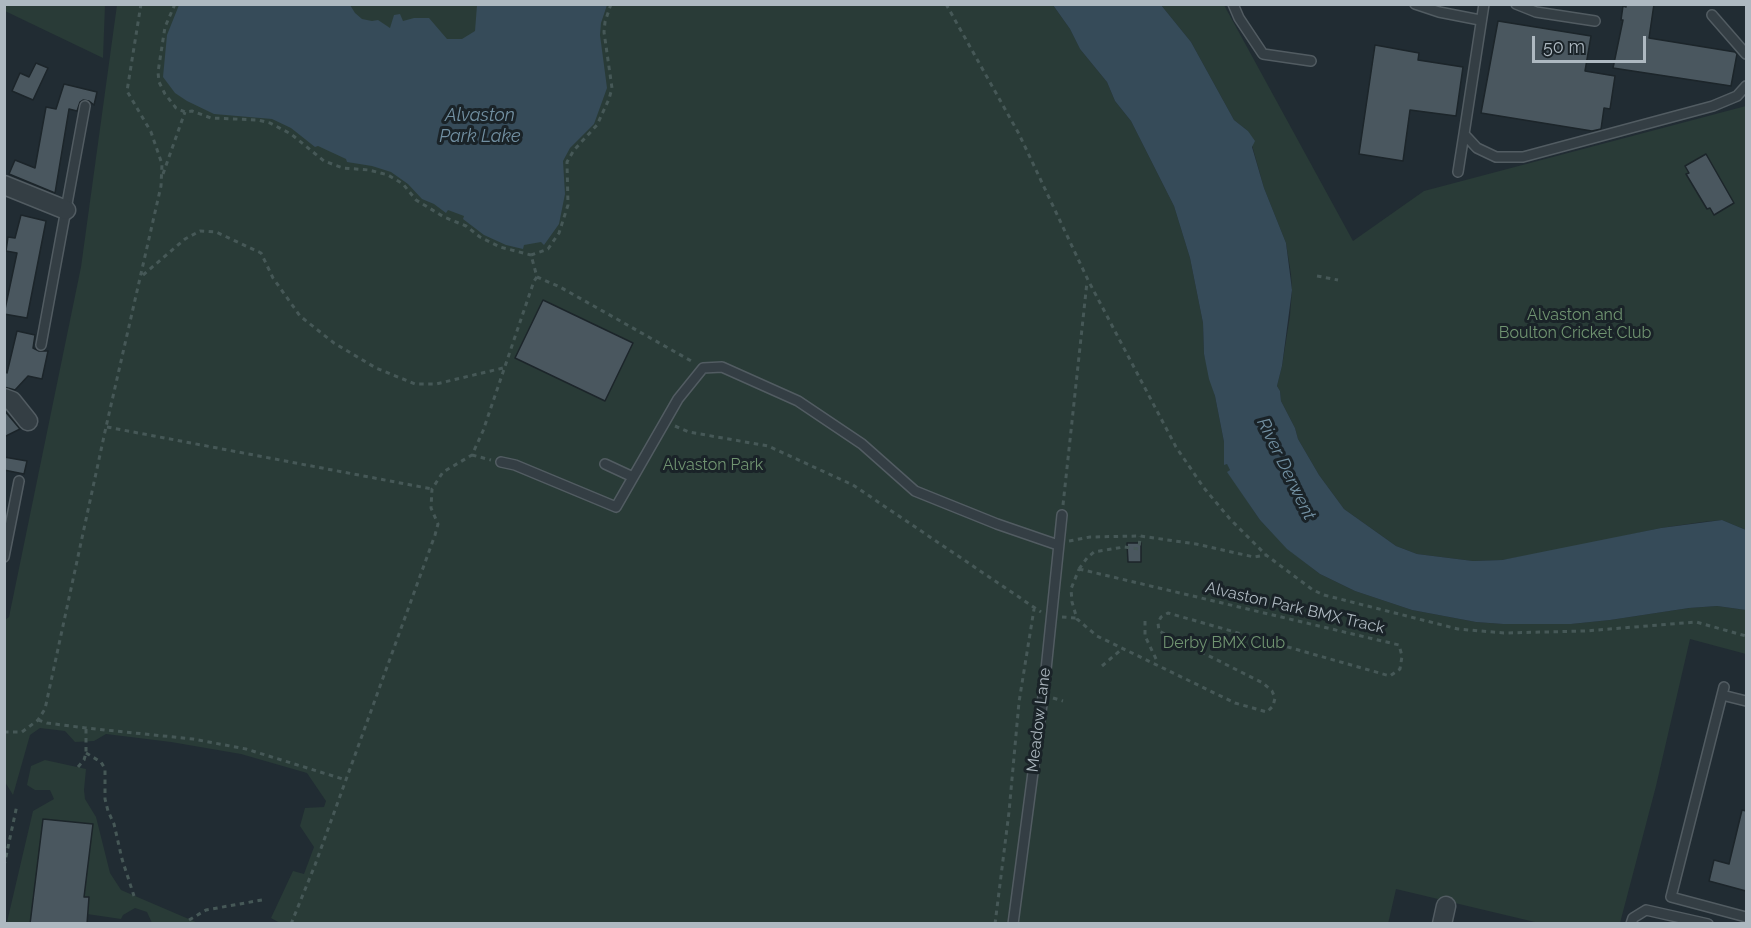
<!DOCTYPE html>
<style>
body{margin:0}
#map{position:relative;width:1751px;height:928px;overflow:hidden;background:#212c33;font-family:Raleway,sans-serif}
canvas{display:block}
.frame{position:absolute;inset:0;border:6px solid #aeb9c1;pointer-events:none}
.scale{position:absolute;left:1532px;top:36px;width:114px;height:27px;box-sizing:border-box;border:3px solid #aeb9c1;border-top:0;padding-left:8px;font-size:18px;line-height:21px;white-space:nowrap;color:#aeb9c1;-webkit-text-stroke:4px #1a2328;paint-order:stroke}
</style>
<div id="map">
<canvas width="1751" height="928"></canvas>
<div class="frame"></div>
<div class="scale">50 m</div>
</div>
<script>
const ctx = document.querySelector('canvas').getContext('2d');
ctx.lineJoin = 'round';
function paint(path, color) {
  ctx.fillStyle = color;
  ctx.fill(path, 'evenodd');
}
function toPath(rows) {
  const path = new Path2D();
  for (const r of rows) {
    path.moveTo(r[0], r[1]);
    for (let i = 2; i < r.length; i += 2) path.lineTo(r[i], r[i + 1]);
  }
  return path;
}
function trace(path, color, width, dash) {
  ctx.strokeStyle = color;
  ctx.lineWidth = width;
  ctx.lineCap = dash ? 'butt' : 'round';
  ctx.setLineDash(dash || []);
  ctx.stroke(path);
}
function label(font, color, halo, rows, align = 'center') {
  ctx.font = font + ' Raleway,sans-serif';
  ctx.lineWidth = 6;
  ctx.setLineDash([]);
  ctx.textBaseline = 'middle';
  ctx.strokeStyle = halo;
  ctx.fillStyle = color;
  for (const [text, x, y, turn = 0] of rows) {
    ctx.save();
    ctx.translate(x, y);
    ctx.rotate((+turn || 0) * Math.PI / 180);
    ctx.textAlign = isNaN(turn) ? turn : align;
    if (halo) ctx.strokeText(text, 0, 0);
    ctx.fillText(text, 0, 0);
    ctx.restore();
  }
}
paint(toPath([
 [4,5,105,5,103,58,5,11],
 [117,5,1053,5,1070,29,1080,49,1107,82,1115,101,1131,121,1174,206,1190,258,1203,323,1204,354,1215,396,1224,442,1224,464,1227,463,1230,470,1228,472,1260,520,1288,549,1320,574,1355,591,1412,610,1476,622,1503,624,1571,624,1610,620,1689,608,1717,606,1746,610,1746,654,1690,639,1656,786,1620,923,1539,923,1396,889,1388,924,280,923,271,918,293,871,304,874,314,847,300,826,305,808,324,807,326,801,307,773,241,754,171,742,106,734,94,741,75,742,65,731,40,728,30,735,13,795,5,782,5,620,9,617,81,267],
 [1161,5,1224,5,1353,241,1424,191,1746,106,1746,530,1722,520,1702,522,1661,528,1555,551,1502,560,1473,561,1417,554,1396,546,1344,509,1319,475,1298,439,1295,428,1281,401,1280,391,1277,386,1282,366,1290,316,1292,290,1291,274,1286,243,1264,188,1248,131,1234,120,1191,42],
 [45,760,86,769,84,790,85,799,96,817,110,873,121,890,198,923,152,923,147,912,135,908,123,915,121,919,87,914,89,897,84,897,93,824,43,819,30,923,7,922,33,811,54,799,50,790,35,790,27,785,31,766]
]), '#293b37');
paint(toPath([
 [179,5,350,5,355,13,362,19,372,21,378,20,390,28,394,15,400,14,403,21,414,18,429,18,447,39,462,39,475,31,477,5,607,5,601,23,600,35,607,88,594,124,570,148,563,161,565,194,559,224,544,245,541,242,524,245,523,249,506,245,484,235,463,219,464,216,448,210,446,213,434,204,422,199,408,184,391,172,372,166,347,162,346,159,318,146,315,147,291,128,272,119,214,114,187,101,175,93,163,77,167,35],
 [1053,5,1161,5,1191,42,1234,120,1248,131,1255,141,1252,147,1264,188,1286,243,1292,290,1282,366,1277,386,1280,391,1281,401,1295,428,1298,439,1319,475,1344,509,1396,546,1417,554,1473,561,1502,560,1661,528,1722,520,1746,530,1746,610,1717,606,1689,608,1610,620,1571,624,1503,624,1476,622,1412,610,1355,591,1320,574,1287,549,1260,520,1227,472,1230,470,1227,464,1224,465,1224,442,1215,396,1209,379,1204,354,1203,323,1190,258,1174,206,1131,121,1115,101,1107,82,1080,49,1070,29]
]), '#364b59');
const building = toPath([
 [1626,4,1654,4,1649,38,1735,52,1737,54,1731,86,1613,68,1623,20,1621,20,1623,6,1626,7,1626,4],
 [1498,21,1591,36,1585,71,1615,76,1610,109,1604,108,1601,129,1592,131,1481,113,1498,21],
 [1375,45,1419,53,1418,60,1463,67,1456,116,1410,110,1403,161,1359,154,1375,45],
 [36,63,48,68,33,100,12,91,20,73,29,77,36,63],
 [64,84,97,92,94,105,89,101,83,100,80,102,77,111,69,109,55,193,9,174,15,160,35,168,46,107,56,109,64,84],
 [1706,154,1734,203,1714,215,1710,208,1707,209,1686,174,1689,173,1685,166,1706,154],
 [21,215,46,221,27,318,4,314,17,253,6,251,8,237,15,238,21,215],
 [543,300,633,343,605,401,515,358,543,300],
 [17,331,35,335,33,348,39,351,48,351,42,379,28,376,15,390,4,387,4,371,7,373,17,331],
 [4,410,20,429,4,437,4,410],
 [4,457,27,461,24,474,4,470,4,457],
 [1127,543,1141,543,1141,562,1128,562,1127,543],
 [1742,810,1746,811,1746,891,1709,881,1714,860,1729,864,1742,810],
 [43,819,93,824,84,897,89,897,87,924,30,924,43,819]
]);
paint(building, '#4a575f');
trace(building, '#1c252a', 1.5);
const service = toPath([
 [1233,4,1239,18,1263,54,1311,61],
 [1415,4,1439,12,1480,20],
 [1484,4,1464,134,1477,148,1496,157,1523,157,1713,106,1737,96,1746,86],
 [1516,4,1536,12,1595,21],
 [1712,15,1746,54],
 [1458,172,1464,134],
 [41,345,85,106],
 [501,462,515,465,616,507,678,399,703,368,722,367,798,401,862,444,915,491,997,524,1058,545],
 [605,464,633,477],
 [4,557,19,481],
 [1724,687,1671,897,1746,917],
 [1722,695,1746,701],
 [1013,924,1044,689,1062,515],
 [1631,924,1633,918,1646,910,1708,924]
]);
const minor = toPath([
 [4,185,66,210],
 [4,398,12,401,28,421],
 [1442,924,1446,906]
]);
trace(service, '#525c62', 12);
trace(minor, '#525c62', 21);
trace(toPath([
 [175,4,165,27,158,72,159,82,165,94,176,108,185,112,192,111,211,118,258,120,270,123,291,134,324,161,343,168,369,170,388,175,403,184,416,200,444,217,466,226,480,237,500,247,531,255],
 [611,4,605,22,604,32,612,88,609,99,597,125,574,150,567,162,568,205,559,233,548,249,531,255,537,277,560,287,693,362],
 [946,4,1019,134,1088,280,1176,447,1204,488,1230,519,1266,555,1313,590,1324,595,1458,629,1504,633,1585,631,1696,622,1746,636],
 [163,174,185,112],
 [143,275,185,239,200,231,216,232,261,253,273,278,300,316,334,343,376,368,415,384,436,384,503,368],
 [1317,276,1338,280],
 [675,426,689,432,768,446,853,485,1041,612],
 [107,427,432,489],
 [472,455,491,460],
 [1063,505,1087,282],
 [1069,541,1090,537,1140,536,1196,544,1254,557,1266,555],
 [1079,569,1399,645,1402,656,1400,669,1390,676,1168,613,1161,617,1158,623,1159,631,1263,683,1272,691,1275,698,1273,706,1267,712,1235,703,1097,636,1077,619,1072,602,1071,589,1079,569],
 [1079,569,1087,558,1094,552,1124,547,1139,549,1140,536],
 [1062,617,1076,618],
 [1145,621,1145,636,1158,663],
 [1102,666,1123,648],
 [1053,698,1063,701],
 [38,720,47,723,86,728,193,739,246,749,346,780],
 [4,732,22,732,38,720,45,709,106,427,161,186,162,164,151,132,127,91,141,4],
 [86,753,101,762,105,769,105,799,108,811,114,824,122,859,134,896],
 [78,767,84,760,86,753,86,728],
 [4,866,17,805],
 [189,920,206,910,262,900],
 [291,924,315,865,435,535,438,524,431,508,432,489,443,472,472,455,483,431,534,281,537,277],
 [995,924,1009,812,1019,702,1034,609]
]), '#465857', 3, [4.5, 4.5]);
trace(service, '#343e44', 9);
trace(minor, '#343e44', 18);
label('16px', '#709471', '#1a2328', [
 ["Alvaston and",1575,315],
 ["Boulton Cricket Club",1575,333],
 ["Alvaston Park",713,465],
 ["Derby BMX Club",1224,643]
]);
label('16px', '#aeb9c1', '#1a2328', [
 ["Alvaston Park BMX Track",1295,608,13],
 ["Meadow Lane",1039,720,-83]
]);
label('italic 18px', '#7290a2', '#1a2328', [
 ["Alvaston",480,116],
 ["Park Lake",480,137],
 ["River Derwent",1286,469,64]
]);
</script>
